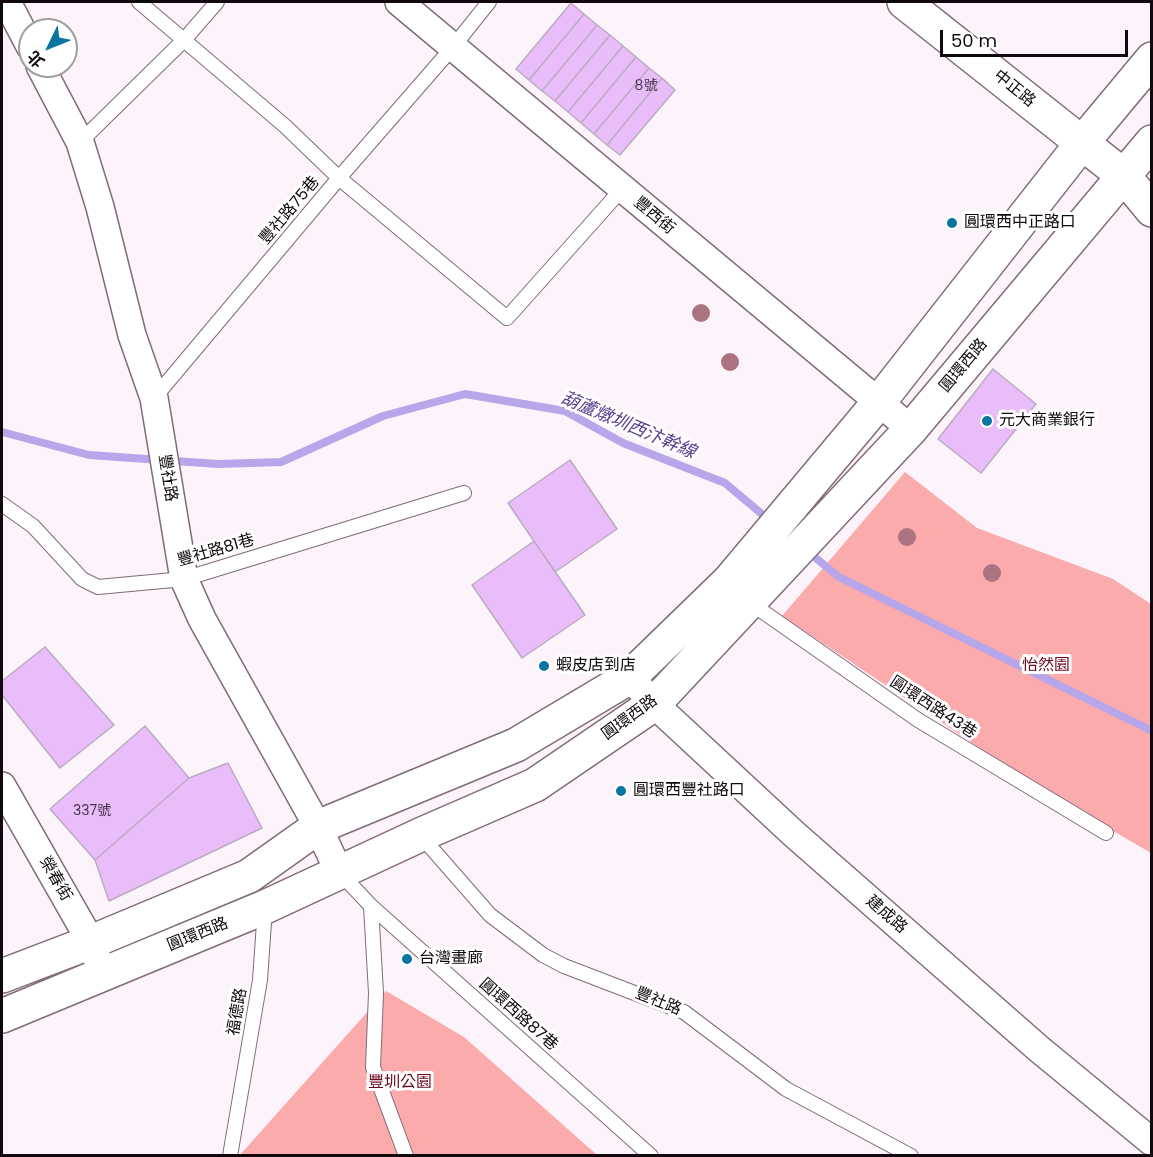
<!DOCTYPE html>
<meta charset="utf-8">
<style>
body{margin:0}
#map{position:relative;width:1153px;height:1157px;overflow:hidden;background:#fdf3fa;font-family:Poppins,"Noto Sans TC",sans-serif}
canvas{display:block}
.frame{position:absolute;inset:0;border:3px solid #11090e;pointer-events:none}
.north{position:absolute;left:18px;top:18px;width:60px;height:60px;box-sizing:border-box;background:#fff;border:2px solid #a09d9f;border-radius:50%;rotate:227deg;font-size:16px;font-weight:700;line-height:24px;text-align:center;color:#11090e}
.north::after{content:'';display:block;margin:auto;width:21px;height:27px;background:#0a75a0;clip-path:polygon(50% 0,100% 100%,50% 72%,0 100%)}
.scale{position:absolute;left:940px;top:30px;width:188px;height:27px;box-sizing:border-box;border:3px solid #11090e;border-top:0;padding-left:8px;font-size:18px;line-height:21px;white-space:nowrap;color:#11090e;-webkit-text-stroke:4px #fff;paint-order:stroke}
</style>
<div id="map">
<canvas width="1153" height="1157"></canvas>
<div class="frame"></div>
<div class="north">北</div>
<div class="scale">50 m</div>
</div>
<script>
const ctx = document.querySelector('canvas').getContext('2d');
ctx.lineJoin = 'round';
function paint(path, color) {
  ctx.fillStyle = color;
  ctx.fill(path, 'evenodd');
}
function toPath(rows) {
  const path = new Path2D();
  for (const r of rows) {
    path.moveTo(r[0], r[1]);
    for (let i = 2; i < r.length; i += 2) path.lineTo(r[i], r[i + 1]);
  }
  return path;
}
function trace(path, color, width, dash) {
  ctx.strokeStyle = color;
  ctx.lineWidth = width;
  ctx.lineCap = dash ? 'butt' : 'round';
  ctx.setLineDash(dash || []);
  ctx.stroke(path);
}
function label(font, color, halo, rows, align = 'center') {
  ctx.font = font + ' Poppins,"Noto Sans TC",sans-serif';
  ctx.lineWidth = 6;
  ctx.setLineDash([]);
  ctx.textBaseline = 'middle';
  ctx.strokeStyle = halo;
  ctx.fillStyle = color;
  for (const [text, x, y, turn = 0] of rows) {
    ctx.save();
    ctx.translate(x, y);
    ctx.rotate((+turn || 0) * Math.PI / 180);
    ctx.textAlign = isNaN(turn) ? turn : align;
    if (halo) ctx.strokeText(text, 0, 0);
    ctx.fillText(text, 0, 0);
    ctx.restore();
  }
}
paint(toPath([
 [905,472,977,528,1113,579,1151,604,1151,853,1041,789,782,616],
 [386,991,464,1037,597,1155,239,1156]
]), '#fbabac');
trace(toPath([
 [2,432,89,455,218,464,281,462,383,416,465,394,565,411,623,443,725,483,769,520],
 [806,550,839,577,1152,731]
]), '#b7a6e9', 8);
const building = toPath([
 [571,3,584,14,529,80,516,69,571,3],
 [584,14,597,25,542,91,529,80,584,14],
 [597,25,610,35,555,101,542,91,597,25],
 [610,35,623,46,568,112,555,101,610,35],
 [623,46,636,57,581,123,568,112,623,46],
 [636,57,649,68,594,134,581,123,636,57],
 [649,68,662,78,607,145,594,134,649,68],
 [662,78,675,90,620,155,607,145,662,78],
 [993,369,1036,404,981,473,938,439,993,369],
 [570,460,617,529,555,572,508,503,570,460],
 [534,541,585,615,522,658,472,585,534,541],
 [45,647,114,725,60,768,2,695,2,681,45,647],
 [145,726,189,778,95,860,50,809,145,726],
 [228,763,262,828,109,901,95,860,189,778,228,763]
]);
paint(building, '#e9bcfa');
trace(building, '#bbabc1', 1.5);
const service = toPath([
 [139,2,285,126,339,178,507,318,622,189],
 [80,142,184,40,217,2],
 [154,398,339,178,453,47,489,2],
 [2,504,33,526,82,579,98,587,184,579,464,493],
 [749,602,918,720,1106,833],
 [420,835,490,915,543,955,564,966,684,1012,786,1089,911,1156],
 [340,873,371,906,651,1156],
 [371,906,376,993,373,1067,406,1156],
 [230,1156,260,980,265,908]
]);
const minor = toPath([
 [7,2,30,46],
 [399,2,911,429],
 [40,66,80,142,100,207,132,335,154,398,184,579,202,619,318,827,339,872],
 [630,677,654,704,794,834,1039,1049,1152,1142],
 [2,786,91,942,98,961]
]);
const tertiary = toPath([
 [904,2,1082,143]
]);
const primary = toPath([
 [1082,143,1124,176,1152,210],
 [2,976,91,942,249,876,318,827,516,745,630,677,729,581,879,402,1082,143,1152,59],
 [2,1016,265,907,420,835,535,785,654,704,911,429,1152,142]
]);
trace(service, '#806b7a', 16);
trace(minor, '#806b7a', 30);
trace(tertiary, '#806b7a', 36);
trace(primary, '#806b7a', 36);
trace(service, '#fff', 14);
trace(minor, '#fff', 27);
trace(tertiary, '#fff', 33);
trace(primary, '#fff', 33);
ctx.fillStyle = '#ac7380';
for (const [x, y] of [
 [701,313],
 [730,362],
 [907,537],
 [992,573]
]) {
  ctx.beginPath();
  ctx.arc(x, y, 9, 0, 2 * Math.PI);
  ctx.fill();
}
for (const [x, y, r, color] of [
 [952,223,6,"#0a75a0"],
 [987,421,6,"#0a75a0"],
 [544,666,6,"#0a75a0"],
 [621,791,6,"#0a75a0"],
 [407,959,6,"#0a75a0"]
]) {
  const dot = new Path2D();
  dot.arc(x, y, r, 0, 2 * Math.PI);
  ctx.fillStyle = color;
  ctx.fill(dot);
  trace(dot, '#fff', 2);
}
label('14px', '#473649', null, [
 ["8號",646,86],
 ["337號",92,811]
]);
label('16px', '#11090e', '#fff', [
 ["中正路",1014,89,39],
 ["豐社路75巷",290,211,-50],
 ["豐西街",654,216,40],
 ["圓環西路",964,366,-50],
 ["豐社路",167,478,81],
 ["豐社路81巷",216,551,-16],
 ["圓環西路43巷",933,708,33],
 ["圓環西路",630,718,-36],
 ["榮春街",55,879,60],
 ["建成路",886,915,41],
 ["圓環西路",198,935,-22],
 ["豐社路",658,1002,22],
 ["福德路",238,1012,-80],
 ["圓環西路87巷",518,1015,42]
]);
label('16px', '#11090e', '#fff', [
 ["圓環西中正路口",964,223],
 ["元大商業銀行",999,421],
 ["蝦皮店到店",556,666],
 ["圓環西豐社路口",633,791],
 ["台灣畫廊",419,959]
], 'left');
label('16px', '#6a0a1d', '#fff', [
 ["怡然園",1046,666],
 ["豐圳公園",400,1083]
]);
label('italic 18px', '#5a4090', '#fff', [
 ["葫蘆燉圳西汴幹線",628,426,23]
]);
</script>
